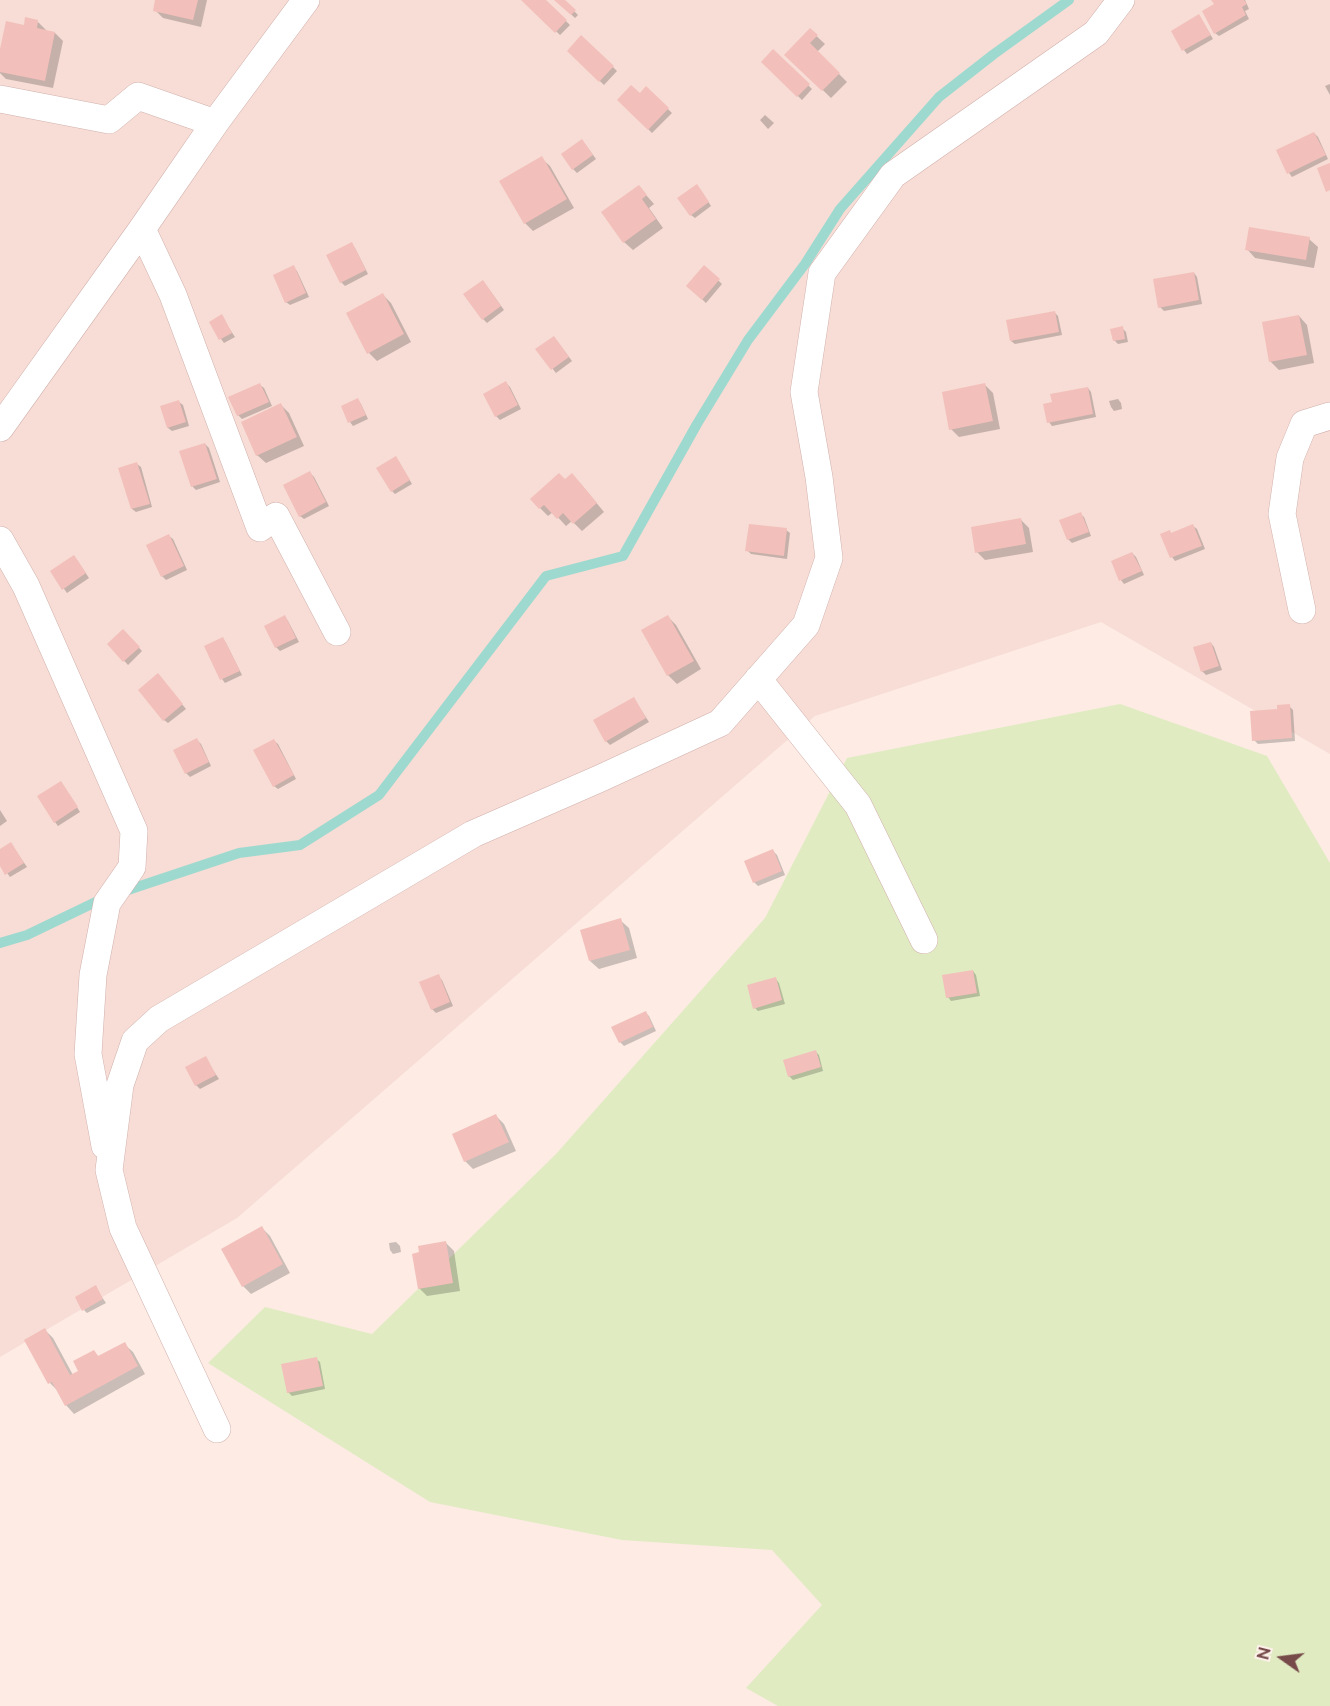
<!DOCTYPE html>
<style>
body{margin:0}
#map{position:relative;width:1330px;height:1706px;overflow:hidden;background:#fdebe4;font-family:Raleway,sans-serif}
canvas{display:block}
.north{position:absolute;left:1252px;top:1628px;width:60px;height:60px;-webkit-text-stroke:4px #fff1eb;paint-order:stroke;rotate:284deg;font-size:16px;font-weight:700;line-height:24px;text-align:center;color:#764a49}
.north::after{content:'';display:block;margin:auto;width:21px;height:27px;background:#764a49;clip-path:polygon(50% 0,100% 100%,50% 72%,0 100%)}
</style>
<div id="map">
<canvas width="1330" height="1706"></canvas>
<div class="north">N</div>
</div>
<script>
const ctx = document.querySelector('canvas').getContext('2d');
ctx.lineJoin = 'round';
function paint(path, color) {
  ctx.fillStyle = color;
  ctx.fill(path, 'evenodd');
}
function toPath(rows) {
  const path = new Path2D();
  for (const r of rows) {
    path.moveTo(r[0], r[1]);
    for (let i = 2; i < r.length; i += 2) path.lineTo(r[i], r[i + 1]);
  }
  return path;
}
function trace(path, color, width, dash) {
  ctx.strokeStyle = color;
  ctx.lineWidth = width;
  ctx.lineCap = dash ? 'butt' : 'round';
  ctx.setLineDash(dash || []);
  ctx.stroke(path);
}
paint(toPath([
 [0,0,1330,0,1330,754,1101,622,815,716,237,1218,0,1357]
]), '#f7ddd5');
paint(toPath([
 [1120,704,1267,756,1330,863,1330,1706,778,1706,746,1688,822,1605,772,1550,622,1540,430,1502,208,1363,265,1307,372,1334,556,1154,765,918,847,758]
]), '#e0ebc2');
paint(toPath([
 [157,0,207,0,201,27,163,18,155,10],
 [525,0,544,0,570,25,560,35,524,1],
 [556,0,563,0,578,15,575,18],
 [1215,0,1245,0,1249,9,1245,11,1249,19,1219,36,1215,33],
 [1199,16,1213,39,1187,54,1184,50],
 [38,22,46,30,46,31,55,33,63,41,53,88,6,79,0,73,0,57],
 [810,30,825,44,817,52,847,82,831,98,787,55],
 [582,37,617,71,604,85,569,51],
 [773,51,812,89,802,100,763,62],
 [1330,84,1330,95,1325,86],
 [646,88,672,113,652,133,619,100,640,96],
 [765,115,774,123,768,129,760,120],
 [1314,133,1318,137,1328,159,1292,177,1289,173,1278,151],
 [585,144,596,159,577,173,573,169],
 [541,158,550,166,574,208,533,231,525,223],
 [639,187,654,204,649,208,663,228,633,250,624,242],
 [700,189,711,206,695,218,691,215],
 [1309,239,1318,247,1314,268,1255,258,1247,249],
 [351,244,355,248,368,274,345,286,341,282],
 [293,267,297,271,309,297,290,305,286,302],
 [704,267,722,284,706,303,688,286],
 [1194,273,1197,277,1202,304,1164,311,1160,307],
 [486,285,504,310,487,323,483,319],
 [382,294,391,303,411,342,377,361,369,353],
 [1054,312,1058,316,1062,335,1015,344,1011,341],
 [221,316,235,337,224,343,221,339],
 [1299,316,1307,325,1314,363,1279,370,1270,361],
 [1122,328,1126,332,1128,342,1118,344,1114,340],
 [557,341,572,361,556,373,537,349],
 [506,383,510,387,521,409,500,420,496,416],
 [260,385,264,388,272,406,242,419,238,415],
 [985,385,993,393,1000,429,959,437,951,429],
 [1088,388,1091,392,1096,417,1052,426,1049,422],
 [1118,399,1121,403,1122,409,1114,411,1111,407,1109,401],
 [358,400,361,404,368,419,353,426,350,422],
 [179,402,183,405,189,426,172,431,168,428],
 [281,405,289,413,304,446,266,463,257,455],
 [205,444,209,448,220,482,196,490,193,487,181,452],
 [399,462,412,484,395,494,392,491],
 [137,464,141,467,152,507,136,512,132,509],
 [310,473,314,477,329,506,304,519,300,516],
 [565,481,580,483,604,512,582,531,572,521,566,526,553,512,548,516,540,508],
 [1080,514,1084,517,1091,536,1072,543,1068,539],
 [1021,520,1029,528,1033,552,985,560,977,552],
 [1193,526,1197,529,1205,549,1175,561,1172,557,1170,532,1172,534],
 [786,530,790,533,787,559,751,554,747,550],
 [169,536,173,539,187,570,166,580,162,576],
 [1132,553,1136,557,1144,575,1124,584,1121,580],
 [77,560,89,578,67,593,52,572],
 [285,617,288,621,299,642,280,651,276,647],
 [668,617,676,625,701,669,677,684,668,675,643,631],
 [123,631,142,651,128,665,109,644],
 [223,639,226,643,242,675,225,683,222,679,206,647],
 [1211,643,1214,647,1222,670,1206,675,1202,671],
 [161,679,186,709,168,723,164,720],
 [634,699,649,722,610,745,606,741],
 [1289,706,1293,710,1295,741,1258,744,1254,740,1279,711],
 [197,740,201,744,211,766,190,777,186,773],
 [274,741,278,744,296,779,278,789,274,786],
 [64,787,80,812,58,826,55,822],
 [0,810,7,821,0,826],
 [11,844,27,867,10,877,0,863,0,851],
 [773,851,777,855,785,875,758,886,754,882],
 [620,920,629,928,637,958,599,969,590,961],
 [973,971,976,975,980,996,951,1001,948,997],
 [438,976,442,980,453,1006,436,1013,432,1009],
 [776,979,779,983,785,1004,758,1011,755,1008],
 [646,1013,649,1016,656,1031,624,1046,620,1042],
 [815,1051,819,1055,823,1071,793,1080,789,1076],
 [205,1058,219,1079,200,1089,196,1085,187,1068],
 [496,1116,504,1124,516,1151,473,1169,465,1161],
 [262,1228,270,1236,290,1273,251,1294,243,1286],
 [396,1242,400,1246,401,1252,393,1254,390,1250,389,1243],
 [446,1243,454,1251,460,1291,427,1296,419,1288],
 [95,1287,106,1303,87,1313,84,1310],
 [45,1330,53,1338,73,1375,80,1371,94,1352,99,1357,124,1344,133,1352,145,1374,74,1414,66,1405,59,1392,50,1383],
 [316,1359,320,1362,325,1389,292,1396,288,1392]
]), '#0003');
trace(toPath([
 [122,892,239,853,300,845,379,795,546,576,623,556,697,424,748,340,805,264,840,209,939,97,994,54,1069,0],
 [0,943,27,935,104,898]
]), '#9ed9d0', 10);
paint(toPath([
 [155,0,198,0,193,20,153,11],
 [521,0,546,0,567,20,555,33],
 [554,0,565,0,576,10,571,15],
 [1211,0,1244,0,1247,4,1242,7,1246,15,1214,34,1202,11,1214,4],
 [1199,14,1211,35,1182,51,1171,31],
 [25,17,38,20,37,28,55,32,45,81,0,72,0,49,6,21,24,25],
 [810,28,818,35,810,43,840,73,822,91,784,55],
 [581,35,614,66,599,82,567,51],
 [773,49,810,84,797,97,761,62],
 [631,85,640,93,646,86,669,108,648,130,617,100],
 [1314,132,1326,155,1287,174,1276,150],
 [582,139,593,155,572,170,561,154],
 [542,156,567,199,524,224,499,181],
 [1330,163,1330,190,1326,192,1317,168],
 [697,184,709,202,690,216,677,198],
 [639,185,647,195,642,199,656,219,623,243,601,212],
 [1249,227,1310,237,1306,260,1245,250],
 [352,242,366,270,340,283,326,255],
 [294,265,306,293,285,303,273,275],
 [704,265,720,279,702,300,686,286],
 [1194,272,1199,300,1158,308,1153,279],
 [483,280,501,306,482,320,463,294],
 [383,293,404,334,367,354,346,313],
 [1055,311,1059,332,1010,341,1006,320],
 [222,314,232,333,219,340,209,322],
 [1299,315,1307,355,1269,362,1262,322],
 [1123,326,1125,339,1113,341,1110,329],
 [554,336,569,357,551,370,535,349],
 [506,381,518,405,495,417,483,394],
 [260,383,269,402,237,416,228,397],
 [985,383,993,421,949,430,942,392],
 [1088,387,1093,414,1047,423,1043,404,1052,402,1050,394],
 [358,398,366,415,348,423,341,406],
 [179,400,186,422,167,428,160,406],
 [281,403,297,437,256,456,241,422],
 [205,443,217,479,191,487,179,451],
 [396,456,410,480,391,492,376,468],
 [137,462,150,504,131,509,118,468],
 [310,471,326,502,299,517,283,485],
 [559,473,565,479,572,473,597,503,573,524,563,513,557,519,544,505,539,509,530,499],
 [1081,512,1089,532,1067,540,1059,520],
 [1021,518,1026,544,975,553,971,527],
 [749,524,787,528,784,556,745,551],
 [1193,524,1202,546,1170,558,1160,534,1170,530,1171,533],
 [169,534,184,566,161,577,146,545],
 [1132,552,1142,571,1119,581,1111,561],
 [74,555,86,573,62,590,50,571],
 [285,615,296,638,275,648,264,626],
 [668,615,694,661,667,676,641,630],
 [123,629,140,647,123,662,107,644],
 [223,637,240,671,220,680,204,646],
 [1211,642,1219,666,1201,672,1193,647],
 [158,673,183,704,163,721,138,690],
 [634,697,646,718,605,742,593,720],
 [1290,704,1292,738,1252,741,1250,711,1277,709,1277,705],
 [197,738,209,762,185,774,173,750],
 [274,739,294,775,273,787,253,750],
 [61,781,78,807,54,823,37,796],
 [11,842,24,863,5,875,0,866,0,849],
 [773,849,782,871,753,883,744,861],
 [621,918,630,950,589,961,580,930],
 [973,970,977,993,946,998,942,975],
 [439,974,450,1002,431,1010,419,982],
 [776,977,782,1000,753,1009,747,985],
 [646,1011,653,1027,619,1043,611,1027],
 [816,1050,821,1067,788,1077,783,1060],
 [206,1056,216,1075,195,1086,185,1067],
 [496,1114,509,1142,464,1162,452,1134],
 [262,1226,283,1264,242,1287,221,1249],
 [446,1241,453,1283,418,1289,412,1254,419,1252,418,1246],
 [96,1285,103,1299,82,1311,75,1297],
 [45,1328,70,1375,78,1371,73,1361,94,1350,98,1356,125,1342,138,1366,65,1406,52,1382,48,1384,24,1340],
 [317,1357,323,1386,287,1393,281,1364]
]), '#f3bfbb');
const street = toPath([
 [0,99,109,120,138,96,215,123],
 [142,229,173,295,260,528,276,516,337,632],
 [0,428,142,229,215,123,306,0],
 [0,540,26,586,134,831,132,867,107,903,93,975,88,1054,105,1146],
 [1302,610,1282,514,1290,458,1304,424,1330,416],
 [758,679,858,805,924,940],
 [217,1429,123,1228,109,1170,120,1085,135,1041,159,1019,473,834,601,778,720,723,806,625,829,558,819,477,804,392,822,273,893,175,1096,33,1121,0]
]);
trace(street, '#d1b1ad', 28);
trace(street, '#fff', 27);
</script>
